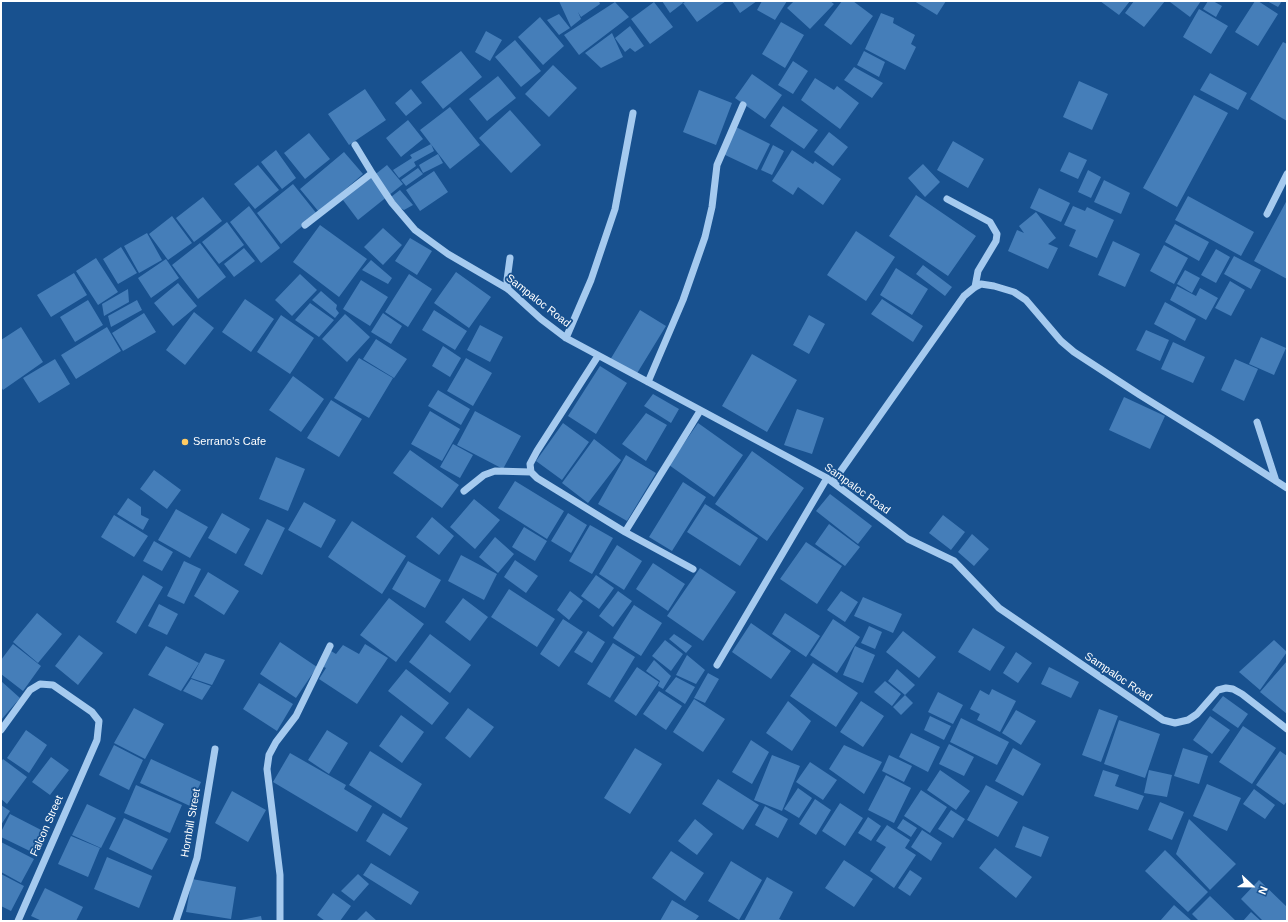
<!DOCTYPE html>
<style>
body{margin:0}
#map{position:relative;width:1288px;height:922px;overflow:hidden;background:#18518f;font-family:Helvetica,sans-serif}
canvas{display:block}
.frame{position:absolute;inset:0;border:2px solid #fff;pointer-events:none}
.north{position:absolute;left:1232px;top:866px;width:40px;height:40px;-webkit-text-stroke:3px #18518f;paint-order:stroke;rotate:112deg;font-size:11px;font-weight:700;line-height:16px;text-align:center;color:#fff}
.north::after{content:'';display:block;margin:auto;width:14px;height:18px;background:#fff;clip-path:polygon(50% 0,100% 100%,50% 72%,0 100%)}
</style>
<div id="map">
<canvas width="1288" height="922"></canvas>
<div class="frame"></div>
<div class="north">N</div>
</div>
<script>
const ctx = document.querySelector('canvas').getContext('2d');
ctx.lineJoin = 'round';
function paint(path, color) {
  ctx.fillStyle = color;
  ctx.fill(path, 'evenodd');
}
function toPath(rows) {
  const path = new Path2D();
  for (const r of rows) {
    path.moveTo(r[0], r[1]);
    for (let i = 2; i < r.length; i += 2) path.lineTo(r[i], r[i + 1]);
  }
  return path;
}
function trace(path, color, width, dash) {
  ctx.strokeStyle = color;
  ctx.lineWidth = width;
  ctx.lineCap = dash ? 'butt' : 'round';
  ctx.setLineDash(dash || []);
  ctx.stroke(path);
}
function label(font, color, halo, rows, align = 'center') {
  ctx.font = font + ' Helvetica,sans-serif';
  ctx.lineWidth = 3.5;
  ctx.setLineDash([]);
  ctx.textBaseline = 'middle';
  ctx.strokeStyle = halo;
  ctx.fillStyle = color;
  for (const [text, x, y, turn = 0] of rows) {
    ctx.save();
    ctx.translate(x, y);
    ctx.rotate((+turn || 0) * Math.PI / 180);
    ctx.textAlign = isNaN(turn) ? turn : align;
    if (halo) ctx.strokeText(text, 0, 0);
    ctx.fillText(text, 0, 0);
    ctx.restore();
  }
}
paint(toPath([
 [559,1,599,1,600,4,581,17,578,12,581,19,571,27],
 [662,1,682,1,683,3,687,1,726,1,697,22,683,3,670,13],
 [732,1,757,1,740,13],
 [762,1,787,1,775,20,757,10],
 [794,1,830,1,834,4,810,29,787,8],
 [842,1,853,1,873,16,851,45,824,25],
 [914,1,946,1,937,15],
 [1100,1,1130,1,1119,15],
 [1134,1,1165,1,1144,27,1125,13],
 [1170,1,1201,1,1190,17,1170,2],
 [1208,1,1213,1,1222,6,1216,17,1203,9],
 [1255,1,1258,1,1278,14,1258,46,1235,32],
 [1267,1,1282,1,1278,7],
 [615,2,629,17,579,55,564,35],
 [654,2,673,27,650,44,631,19],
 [1199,9,1228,26,1211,54,1183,37],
 [881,13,894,18,893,23,915,35,911,44,916,47,905,70,865,49],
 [559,14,570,28,559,35,547,20],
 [540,17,564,46,543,65,518,37],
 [781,22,804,35,785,68,762,54],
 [630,26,644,46,635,52,630,48,625,52,615,38],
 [486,31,502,40,490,61,475,52],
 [612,33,623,57,601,68,585,53],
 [515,40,541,71,521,87,495,57],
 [1283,42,1287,44,1287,121,1250,99],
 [461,51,482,77,443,109,421,82],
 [864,51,885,62,879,77,857,65],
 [793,61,808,71,793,94,778,85],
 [553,65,577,88,549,117,525,94],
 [854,67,883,83,872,98,844,80],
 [1210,73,1247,93,1238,110,1200,90],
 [752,74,782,95,765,119,735,98],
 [498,76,516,98,487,121,469,99],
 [815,78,834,90,837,86,859,103,840,129,801,100],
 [1079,81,1108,94,1092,130,1063,117],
 [365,89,386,120,349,145,328,114],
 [411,89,422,103,406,116,395,103],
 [699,90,732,103,716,145,683,132],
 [1194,95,1228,113,1177,207,1143,188],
 [783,106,818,130,804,149,770,126],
 [450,107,480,145,450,169,420,130],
 [510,110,541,145,511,173,479,138],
 [408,120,423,139,401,157,386,138],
 [736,127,770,144,757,170,723,154],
 [829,132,848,147,833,166,814,152],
 [309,133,330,159,305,179,284,153],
 [953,141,984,159,968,188,937,170],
 [431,144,434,151,414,162,416,166,399,178,393,170,412,158,410,155],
 [773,145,784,151,772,175,761,170],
 [276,150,296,178,282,189,261,162],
 [792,150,813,164,815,161,841,179,823,205,798,187,793,195,772,181],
 [344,152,363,174,319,212,300,189],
 [1069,152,1087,160,1078,179,1060,171],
 [438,154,443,163,423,173,419,165],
 [923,164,940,182,925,197,908,178],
 [258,165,279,190,255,209,234,184],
 [387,165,403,184,358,220,343,200],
 [418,168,423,174,406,186,401,180],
 [1088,170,1101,177,1091,198,1078,192],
 [434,171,448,192,420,211,406,190],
 [1104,180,1130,193,1121,214,1094,202],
 [293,184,317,214,281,244,257,213],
 [1039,188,1070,203,1061,222,1030,208],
 [400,190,413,205,404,210,387,200],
 [916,195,976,236,948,276,889,236],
 [1188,196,1254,232,1241,256,1175,220],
 [203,197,222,221,194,242,176,218],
 [1287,200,1287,279,1254,261],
 [249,206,280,248,261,263,230,222],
 [1073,206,1085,211,1087,207,1114,220,1097,258,1069,246,1076,230,1064,225],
 [1036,212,1056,238,1048,244,1058,248,1048,269,1008,251,1017,230,1024,233,1019,226],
 [172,216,192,243,168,260,149,234],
 [227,222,244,245,219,264,202,242],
 [1175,224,1209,242,1199,261,1165,242],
 [320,225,367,259,339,297,293,262],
 [383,228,402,245,383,265,364,247],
 [856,231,895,257,866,301,827,275],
 [147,233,162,260,139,273,124,246],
 [410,238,432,251,417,275,395,261],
 [1113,241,1140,254,1125,287,1098,275],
 [200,243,226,277,198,299,172,265],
 [1164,245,1188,258,1174,284,1150,271],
 [121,247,137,273,118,284,103,259],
 [244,248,255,261,234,277,224,264],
 [1216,249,1230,257,1216,283,1201,275],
 [1234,256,1261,270,1251,289,1224,274],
 [96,258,118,292,98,305,76,271],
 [166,259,179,278,151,298,138,278],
 [371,260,392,278,388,284,362,270],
 [923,265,952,287,945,296,916,274],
 [896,268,928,289,912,315,880,295],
 [1185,270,1200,278,1192,293,1177,284],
 [456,272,491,297,469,328,434,303],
 [74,273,87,295,51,317,37,295],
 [300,274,317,290,292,316,275,300],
 [409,274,432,289,408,327,385,312],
 [361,280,388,297,370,326,343,309],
 [1230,281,1245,290,1231,316,1215,308],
 [178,283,197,306,173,326,154,303],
 [1177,286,1196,296,1200,288,1218,298,1206,320,1170,300],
 [128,289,129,302,104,316,102,304],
 [321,291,337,305,336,309,339,313,335,318,312,300],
 [245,299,274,319,251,352,222,332],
 [882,299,923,326,913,342,871,314],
 [88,300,103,325,75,342,60,317],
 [137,300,142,310,111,327,108,316],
 [1165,302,1196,319,1185,341,1154,324],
 [310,303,334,320,319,337,295,320],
 [434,310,467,331,455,350,422,330],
 [640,310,666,326,636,375,610,360],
 [194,312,214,328,185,365,166,350],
 [144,313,156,332,123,351,112,333],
 [383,313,402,326,391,344,371,332],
 [345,314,370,337,347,362,322,339],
 [281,315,314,338,290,374,257,352],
 [809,315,825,324,809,354,793,345],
 [480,325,503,337,490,362,467,350],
 [21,327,43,362,3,390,1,387,1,340],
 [107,327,121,351,76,379,61,355],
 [1146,330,1169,340,1160,361,1136,350],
 [1261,337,1286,348,1274,375,1249,364],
 [376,339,407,359,394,378,363,359],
 [1173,342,1205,357,1193,383,1161,369],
 [443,346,461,358,450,377,432,366],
 [752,354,797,380,767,432,722,406],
 [359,358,393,378,369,418,334,398],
 [466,358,492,373,473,406,447,391],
 [55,359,70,384,39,403,23,378],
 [1235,359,1258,369,1244,401,1221,390],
 [600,366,627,383,596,434,568,416],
 [293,376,324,399,301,432,269,410],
 [438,390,470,409,461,425,428,406],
 [653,394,679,409,671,423,644,406],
 [1124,397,1165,416,1150,449,1109,430],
 [331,400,362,419,339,457,307,438],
 [797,409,824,418,812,454,784,445],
 [430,411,460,429,442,461,411,444],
 [475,411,521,436,503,469,457,445],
 [646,413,667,425,646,461,622,444],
 [563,423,589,442,562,480,536,461],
 [698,423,743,455,714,497,669,465],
 [594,439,621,460,588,503,562,483],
 [453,444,473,455,460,478,440,467],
 [410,450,459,485,442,508,393,473],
 [752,451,804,488,767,541,715,504],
 [626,455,656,473,627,521,598,504],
 [276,457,305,469,288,511,259,499],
 [154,470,181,490,167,509,140,489],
 [515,481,564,511,547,539,498,508],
 [683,482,706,497,672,551,649,537],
 [830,494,872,526,858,544,816,511],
 [128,498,141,507,141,515,149,519,143,530,117,514],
 [474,499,500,520,475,549,450,527],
 [304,502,336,520,321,548,288,530],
 [705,504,758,538,740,566,687,532],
 [176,509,208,527,190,558,158,540],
 [222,513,250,529,236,554,208,538],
 [568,513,587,525,571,553,551,541],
 [114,515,148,536,134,557,101,537],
 [943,515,965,532,951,550,929,533],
 [432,517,454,536,439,555,416,537],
 [267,519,285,528,262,575,244,565],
 [352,521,406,556,382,594,328,557],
 [829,524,860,547,845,566,815,544],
 [590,525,613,538,592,574,569,561],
 [524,527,547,541,535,561,512,547],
 [972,534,989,549,974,566,958,552],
 [495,537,514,554,498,573,479,557],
 [154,541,173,552,162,571,143,561],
 [806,542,842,566,817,604,780,579],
 [617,545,642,561,624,590,599,574],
 [461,555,497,574,484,600,448,581],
 [515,560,538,576,526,593,504,577],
 [184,561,201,569,184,604,167,596],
 [408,561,441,580,425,608,392,589],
 [653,563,685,584,668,611,636,589],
 [700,568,736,592,703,641,667,616],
 [208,572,239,591,224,615,194,596],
 [143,575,163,587,136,634,116,622],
 [596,575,614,588,599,609,581,596],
 [509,589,555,619,537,647,491,617],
 [570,591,583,601,569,620,557,610],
 [618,591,632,601,613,627,599,616],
 [841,591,858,602,845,622,827,610],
 [863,597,902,614,893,633,854,616],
 [389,598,424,624,396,662,360,635],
 [463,598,488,617,470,641,445,622],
 [159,604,178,614,167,635,148,626],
 [634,605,662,623,641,656,613,638],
 [37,613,62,634,38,663,13,642],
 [785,613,820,636,806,657,772,634],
 [563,619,583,632,559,667,540,654],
 [833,619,860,637,837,673,810,655],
 [751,623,791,651,771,679,732,652],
 [869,626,882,632,875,649,861,643],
 [973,628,1005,647,990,671,958,652],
 [588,631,605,642,592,663,574,652],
 [903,631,936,657,919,678,886,652],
 [430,634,471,665,450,693,409,662],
 [674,634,692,646,686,653,669,639],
 [79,635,103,653,78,685,55,666],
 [665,640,683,654,671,671,652,656],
 [1274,640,1287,652,1260,690,1239,672],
 [280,642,317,667,296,698,260,674],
 [613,643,635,657,610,698,587,684],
 [13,644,41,666,23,691,1,674,1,660],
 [365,644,388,658,357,704,319,679,326,668,322,666,331,651,336,654,343,645,359,654],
 [166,646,199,663,181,691,148,675],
 [855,646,875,655,863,683,843,675],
 [1016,652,1032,663,1018,683,1003,673],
 [205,653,225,660,212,685,191,678],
 [687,655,705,670,696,684,676,675],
 [654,660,671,676,663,689,658,686,660,681,646,671],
 [1287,661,1287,714,1260,692],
 [813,663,858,693,836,727,790,696],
 [637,667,659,682,636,716,614,701],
 [1049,667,1079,682,1071,698,1041,684],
 [406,669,449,703,432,725,388,691],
 [897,669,915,685,905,695,888,681],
 [708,673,719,679,705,703,694,698],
 [676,677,695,687,685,704,665,691],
 [191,679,211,686,202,700,183,691],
 [1,681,20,698,1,720],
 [885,681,901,694,892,706,874,692],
 [259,683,293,704,277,731,243,709],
 [992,689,1016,701,1000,732,977,720,980,714,970,709,980,690,989,695],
 [659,691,682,706,666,730,643,714],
 [938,692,963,705,953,724,928,712],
 [905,695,913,703,901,715,893,707],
 [1223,696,1248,714,1238,728,1212,710],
 [694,699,725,719,703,752,673,732],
 [788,701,811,721,792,751,766,733],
 [861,701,884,716,863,747,840,732],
 [134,708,164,724,145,759,114,743],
 [468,708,494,727,470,758,445,738],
 [1099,709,1118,716,1101,762,1082,755],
 [1016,710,1036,721,1021,745,1002,733],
 [401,715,424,732,402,763,379,746],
 [930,716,951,726,944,740,924,730],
 [1210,716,1230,730,1212,754,1193,740],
 [961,718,1009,742,997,765,950,742],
 [1119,720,1160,734,1145,778,1104,764],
 [1243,726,1276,748,1252,784,1219,762],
 [26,730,47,745,29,773,7,758],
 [327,730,348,743,329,774,308,760],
 [911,733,940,747,928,772,899,757],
 [751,740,769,752,752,784,732,772],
 [949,744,974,757,964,776,939,764],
 [114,745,143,760,129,790,99,775],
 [844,745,882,762,864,794,829,769],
 [635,748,662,764,630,814,604,798],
 [1013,748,1041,764,1023,796,995,781],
 [1183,748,1208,756,1199,784,1174,776],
 [370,751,422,784,401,818,349,785],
 [1280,751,1287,756,1287,801,1284,805,1256,785],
 [290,753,346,785,344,789,372,806,357,832,273,782],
 [772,755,800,766,782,811,754,800],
 [889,755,912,766,904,782,882,771],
 [51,757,69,770,50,795,32,782],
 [3,759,27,777,7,804,1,799,1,762],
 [151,759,201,782,190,806,140,783],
 [810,762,837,780,823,800,796,782],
 [940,770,970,791,956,810,927,790],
 [1103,770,1119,775,1115,786,1144,796,1138,810,1094,796],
 [1149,770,1172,775,1167,797,1144,793],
 [886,775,911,788,894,823,868,810],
 [718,779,759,805,743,830,702,804],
 [1207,784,1241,798,1227,831,1193,816],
 [136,785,182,805,170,833,124,813],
 [986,785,1018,802,998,837,967,820],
 [798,788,812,798,799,818,784,809],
 [1254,789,1275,805,1265,819,1243,804],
 [921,790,947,807,930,833,904,816],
 [232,791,266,810,248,842,215,823],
 [815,799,831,810,816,835,799,824],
 [1160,802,1184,812,1172,840,1148,830],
 [840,803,863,818,845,846,822,831],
 [87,804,116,818,101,848,72,835],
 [1,805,10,811,1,825],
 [765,806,788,819,778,838,755,825],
 [951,810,965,819,953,838,938,829],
 [383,813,408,828,390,856,366,841],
 [10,814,47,833,36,854,1,837,1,832],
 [868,817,881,826,871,841,858,833],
 [124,818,168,839,152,870,109,849],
 [695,819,713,834,697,855,678,841],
 [903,819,917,828,911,837,897,828],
 [1189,819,1236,864,1210,890,1176,854],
 [887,825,910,840,905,848,916,855,894,888,870,871,886,847,876,841],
 [1023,826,1049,837,1041,857,1015,847],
 [922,830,942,843,931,861,911,847],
 [71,836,100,848,88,877,58,864],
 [1,842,34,859,21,883,1,872],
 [995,848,1032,877,1016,898,979,868],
 [1165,850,1208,892,1188,912,1145,871],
 [671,851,704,873,685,901,652,878],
 [107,857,152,876,139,908,94,889],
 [844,860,873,879,854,907,825,888],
 [731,861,762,880,739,920,708,901],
 [371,863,419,892,411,905,363,875],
 [910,870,922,878,910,896,898,888],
 [1,874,24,886,11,911,1,906],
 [358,874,369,884,354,901,341,891],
 [767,877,793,892,779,919,784,921,744,921],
 [192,879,236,887,231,919,186,912],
 [1259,880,1287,907,1287,921,1263,921,1241,899],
 [45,888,83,907,76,921,42,921,31,916],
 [333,893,351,906,340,921,325,921,317,915],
 [1210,896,1236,921,1199,921,1192,914],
 [672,900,699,916,695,921,660,921],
 [1174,905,1192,921,1160,921],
 [366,911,377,921,356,921],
 [1251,912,1261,921,1243,921],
 [261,916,262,921,241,921,241,920]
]), '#457eb9');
trace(toPath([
 [372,173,392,203,415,230,448,254,508,289,541,319,566,338,827,478,908,539,954,561,999,608,1163,720,1175,723,1188,720,1197,714,1218,690,1226,688,1233,689,1242,694,1287,729],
 [947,199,990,222,997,234,996,241,978,271,975,287],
 [1267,214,1287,174],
 [305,225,372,173,355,145],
 [508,289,507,280,510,258],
 [566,338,591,280,615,209,633,113],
 [598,356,537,451,530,464,531,472,537,478,625,532,700,411],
 [648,382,683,300,705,237,712,207,717,165,743,105],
 [1257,422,1276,481],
 [833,482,964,296,975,287,981,284,994,286,1014,292,1026,300,1061,341,1074,352,1140,395,1211,439,1287,488],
 [464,491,484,475,495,471,531,472],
 [625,532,693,569],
 [717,665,827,478],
 [1,730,30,690,40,684,53,685,92,712,99,721,97,740,18,921],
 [176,921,197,858,215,749],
 [280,921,280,875,267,769,269,755,276,742,296,716,330,646]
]), '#a5caef', 7);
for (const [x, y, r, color] of [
 [185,442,4,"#ffcb63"]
]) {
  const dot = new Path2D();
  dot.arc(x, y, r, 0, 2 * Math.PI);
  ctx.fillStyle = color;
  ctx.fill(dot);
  trace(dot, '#18518f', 1.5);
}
label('11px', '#fff', '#18518f', [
 ["Sampaloc Road",538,301,38],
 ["Sampaloc Road",857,489,36],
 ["Sampaloc Road",1118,677,34],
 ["Hornbill Street",191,823,-80],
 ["Falcon Street",47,826,-66]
]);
label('11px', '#fff', '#18518f', [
 ["Serrano's Cafe",193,442]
], 'left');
</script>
